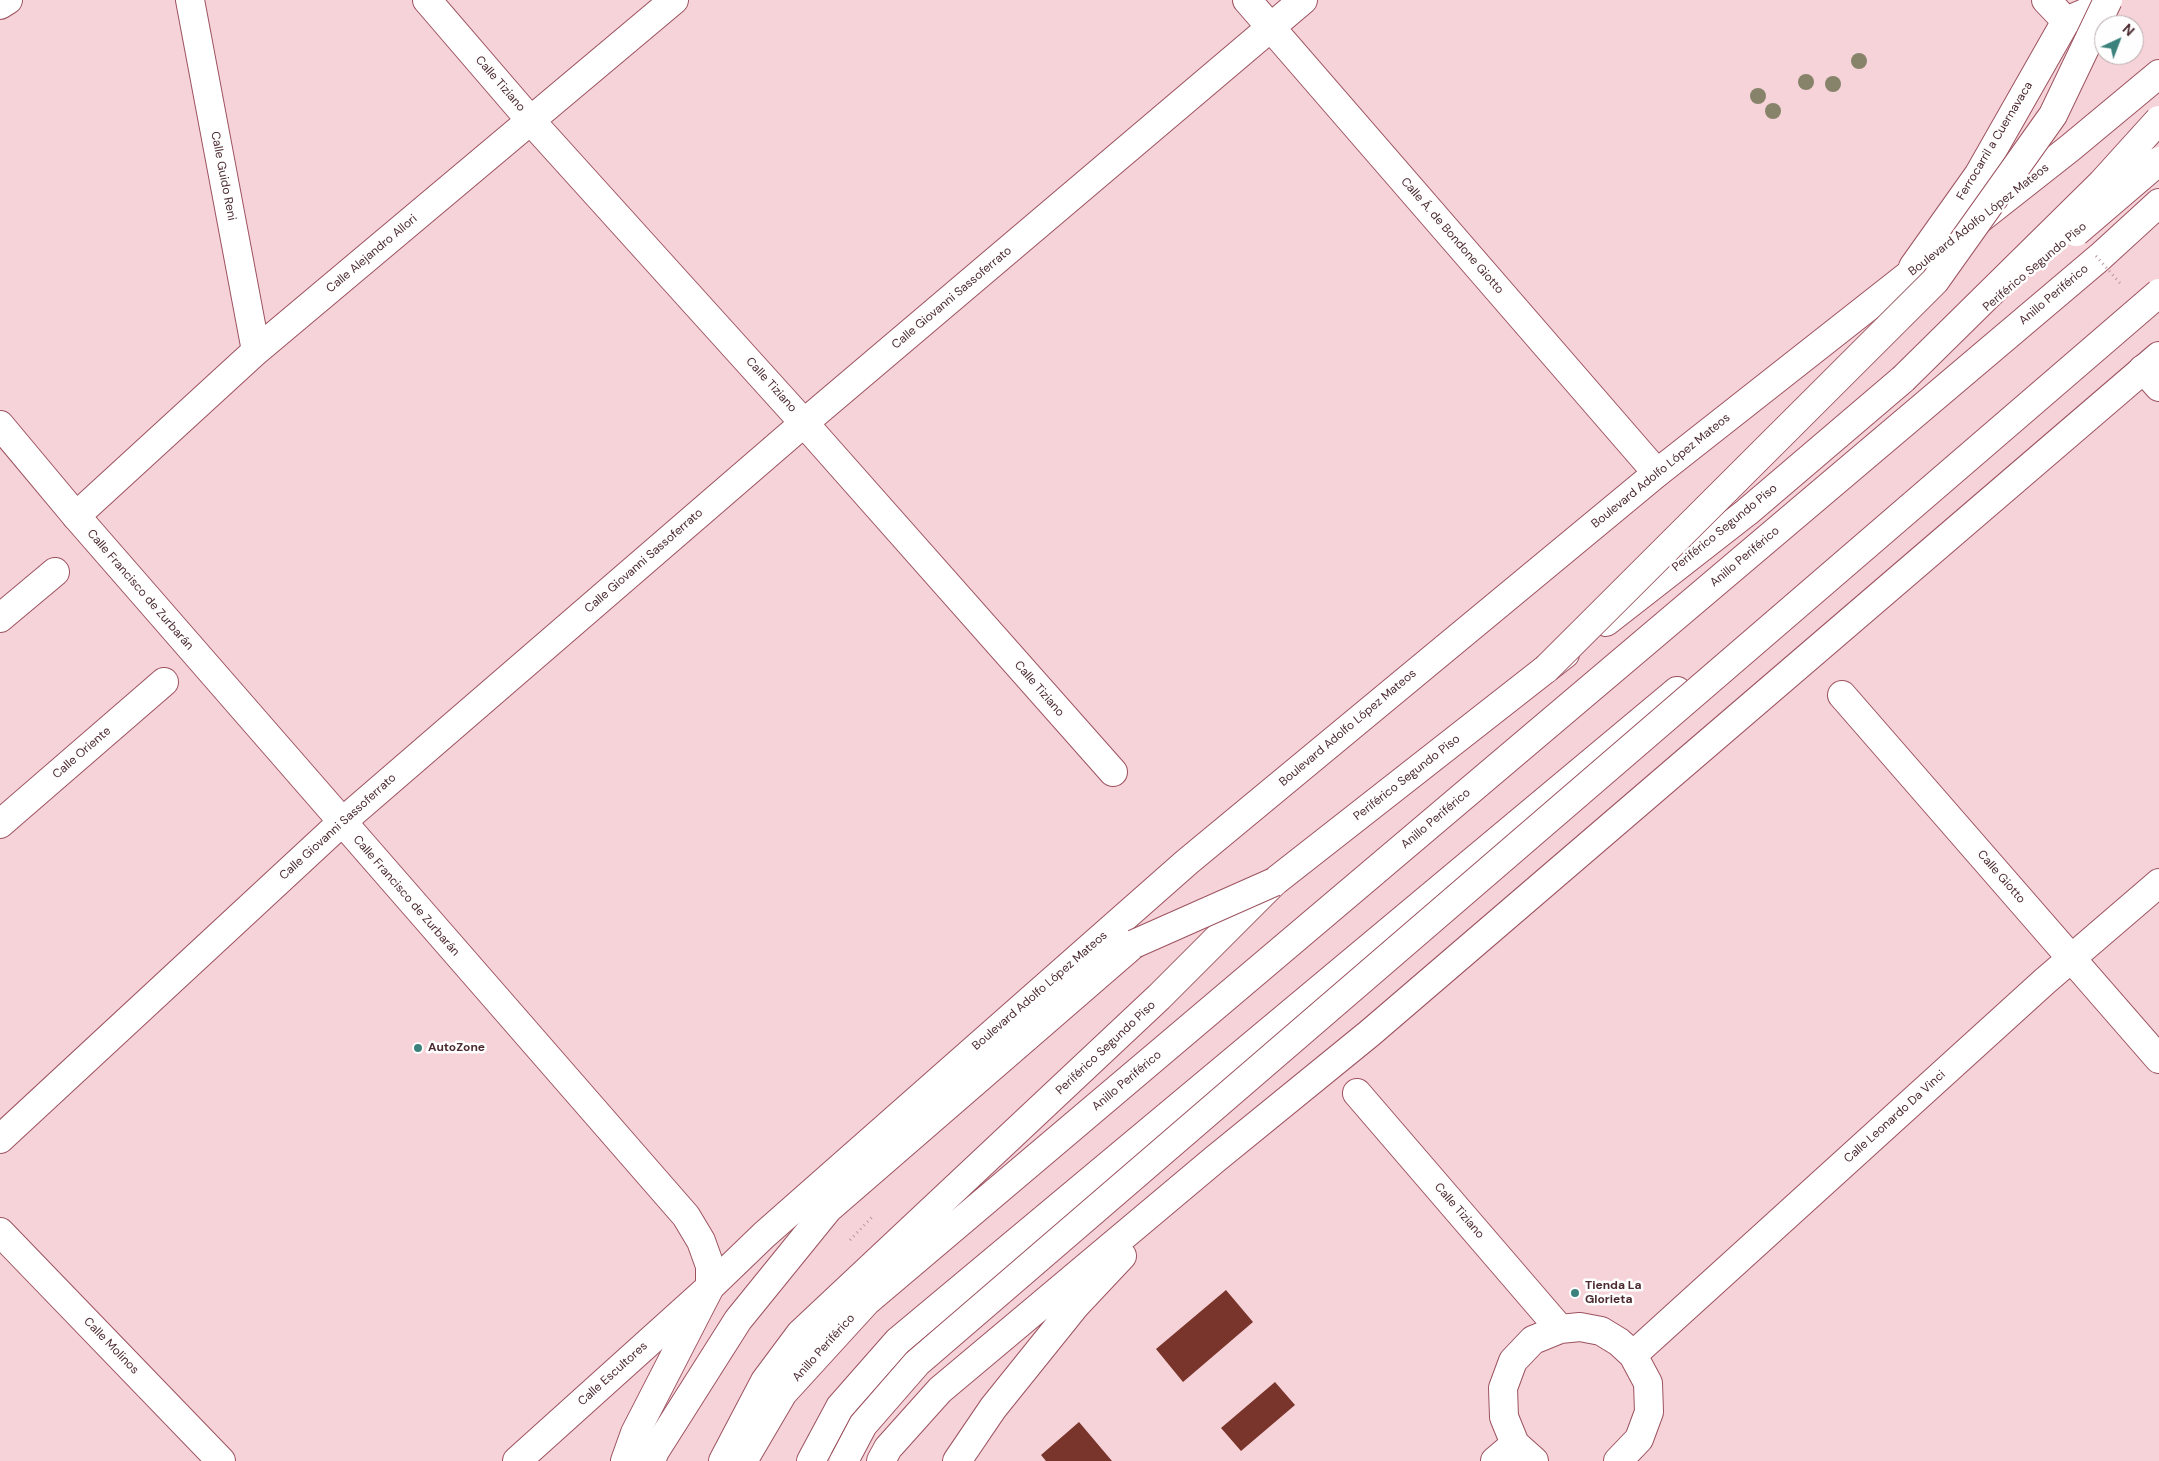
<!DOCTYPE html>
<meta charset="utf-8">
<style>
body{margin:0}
#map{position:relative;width:2159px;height:1461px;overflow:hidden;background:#f6d3d8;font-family:"DM Sans",sans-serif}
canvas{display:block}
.north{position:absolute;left:2094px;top:15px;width:50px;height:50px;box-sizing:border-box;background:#fefefe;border:1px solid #b6a9ac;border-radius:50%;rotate:43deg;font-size:14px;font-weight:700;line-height:20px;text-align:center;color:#4b2a30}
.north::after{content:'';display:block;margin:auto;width:18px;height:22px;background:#3b827d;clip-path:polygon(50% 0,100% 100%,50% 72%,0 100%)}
</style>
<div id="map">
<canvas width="2159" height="1461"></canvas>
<div class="north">N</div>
</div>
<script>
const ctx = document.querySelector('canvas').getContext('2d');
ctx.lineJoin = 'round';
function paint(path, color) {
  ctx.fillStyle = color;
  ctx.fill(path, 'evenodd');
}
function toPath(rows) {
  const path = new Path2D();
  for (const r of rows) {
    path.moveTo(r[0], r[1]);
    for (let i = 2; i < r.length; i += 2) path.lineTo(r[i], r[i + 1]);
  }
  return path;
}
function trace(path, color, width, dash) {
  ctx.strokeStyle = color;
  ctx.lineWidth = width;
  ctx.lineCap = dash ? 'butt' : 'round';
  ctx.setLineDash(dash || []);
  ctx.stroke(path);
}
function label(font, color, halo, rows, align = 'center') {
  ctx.font = font + ' "DM Sans",sans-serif';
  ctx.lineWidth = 5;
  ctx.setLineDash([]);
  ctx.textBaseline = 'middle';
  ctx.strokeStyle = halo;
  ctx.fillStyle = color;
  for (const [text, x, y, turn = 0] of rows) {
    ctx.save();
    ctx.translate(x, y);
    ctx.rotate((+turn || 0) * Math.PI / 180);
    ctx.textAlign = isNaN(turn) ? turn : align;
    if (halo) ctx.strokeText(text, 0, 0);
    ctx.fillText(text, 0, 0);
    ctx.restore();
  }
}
paint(toPath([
 [1226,1290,1253,1322,1183,1382,1156,1349],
 [1275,1382,1295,1405,1241,1451,1221,1428],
 [1079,1422,1112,1461,1046,1461,1041,1455]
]), '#79342b');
const minor = toPath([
 [190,0,256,351],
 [427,0,531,121,804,423,1113,772],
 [1247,0,1657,473],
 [2046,0,2066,21],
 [0,5,8,0],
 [1913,267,1979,174,2066,21,2087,12],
 [76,516,256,351,674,0],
 [0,618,55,572],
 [1842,695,2159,1059],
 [342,822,804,423,1303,0],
 [0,824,164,682],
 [1357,1093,1560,1329],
 [1633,1355,2045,981,2159,883],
 [517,1461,709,1288],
 [1495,1461,1515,1444],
 [1534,1461,1515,1444,1504,1417,1503,1388,1513,1361,1533,1340,1560,1329,1580,1327,1601,1331,1619,1342,1633,1355,1648,1383,1649,1412,1639,1439,1618,1461]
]);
const tertiary = toPath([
 [2143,369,2159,387],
 [0,425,76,516,686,1216,701,1241,710,1266,710,1287],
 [0,1139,342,822]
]);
const secondary = toPath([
 [0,1232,221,1461],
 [625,1461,635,1433,710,1287,764,1235,1187,862,1657,473,2070,148,2159,74],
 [881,1461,888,1448,940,1390,1214,1160,1370,1033,2159,356],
 [957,1461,993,1408,1075,1306,1122,1256]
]);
const motorway = toPath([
 [1606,622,1747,512,1903,379],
 [651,1461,655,1451,738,1320,828,1209,1134,944],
 [723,1461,765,1381,800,1334,1159,997,1274,882,1565,654],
 [743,1461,783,1393,867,1301,2100,257,2159,203],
 [811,1461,840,1407,898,1341,1677,691]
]);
trace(minor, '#9c5360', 30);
trace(tertiary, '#9c5360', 30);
trace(secondary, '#9c5360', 30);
trace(motorway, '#9c5360', 30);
trace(toPath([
 [850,1240,873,1216]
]), '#bb989e', 3, [1, 4]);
trace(minor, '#fff', 28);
trace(tertiary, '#fff', 28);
trace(secondary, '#fff', 28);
trace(motorway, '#fff', 28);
const motorwayBridge = toPath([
 [2076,232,2159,161],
 [1903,379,2102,183,2159,120],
 [1546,669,1935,281,2053,115,2108,0],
 [1134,944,1274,882],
 [844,1461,863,1425,917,1363,2159,293]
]);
trace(motorwayBridge, '#9c5360', 30, []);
trace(toPath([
 [2096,256,2120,283]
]), '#bb989e', 3, [1, 4]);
trace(motorwayBridge, '#fff', 28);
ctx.fillStyle = '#87836b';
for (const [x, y] of [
 [1859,61],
 [1806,82],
 [1833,84],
 [1758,96],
 [1773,111]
]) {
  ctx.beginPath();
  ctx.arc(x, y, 8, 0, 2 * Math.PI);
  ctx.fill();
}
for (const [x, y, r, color] of [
 [418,1048,5,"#3b827d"],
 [1575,1293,5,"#3b827d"]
]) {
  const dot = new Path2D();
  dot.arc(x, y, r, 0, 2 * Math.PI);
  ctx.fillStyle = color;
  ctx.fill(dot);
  trace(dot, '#fefefe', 2);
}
label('12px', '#4b2a30', '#fefefe', [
 ["Calle Tiziano",500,84,49],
 ["Ferrocarril a Cuernavaca",1995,141,-59],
 ["Calle Guido Reni",223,176,79],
 ["Boulevard Adolfo López Mateos",1979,220,-38],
 ["Calle Á. de Bondone Giotto",1452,236,49],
 ["Calle Alejandro Allori",372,254,-40],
 ["Periférico Segundo Piso",2035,267,-40],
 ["Anillo Periférico",2054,295,-40],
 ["Calle Giovanni Sassoferrato",952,298,-40],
 ["Calle Tiziano",771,385,48],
 ["Boulevard Adolfo López Mateos",1661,471,-39],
 ["Periférico Segundo Piso",1725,528,-39],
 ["Anillo Periférico",1745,557,-40],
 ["Calle Giovanni Sassoferrato",644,561,-41],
 ["Calle Francisco de Zurbarán",140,590,49],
 ["Calle Tiziano",1039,689,49],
 ["Boulevard Adolfo López Mateos",1348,728,-40],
 ["Calle Oriente",82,753,-41],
 ["Periférico Segundo Piso",1407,778,-38],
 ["Anillo Periférico",1436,819,-40],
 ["Calle Giovanni Sassoferrato",338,827,-42],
 ["Calle Giotto",2001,877,49],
 ["Calle Francisco de Zurbarán",406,896,49],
 ["Boulevard Adolfo López Mateos",1040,991,-41],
 ["Periférico Segundo Piso",1106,1048,-43],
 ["Anillo Periférico",1127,1081,-40],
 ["Calle Leonardo Da Vinci",1895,1117,-42],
 ["Calle Tiziano",1459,1211,49],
 ["Calle Molinos",111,1346,46],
 ["Anillo Periférico",824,1348,-48],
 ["Calle Escultores",613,1374,-42]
]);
label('bold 12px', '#4b2a30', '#fefefe', [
 ["AutoZone",428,1048],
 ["Tienda La",1585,1286],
 ["Glorieta",1585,1300]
], 'left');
</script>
